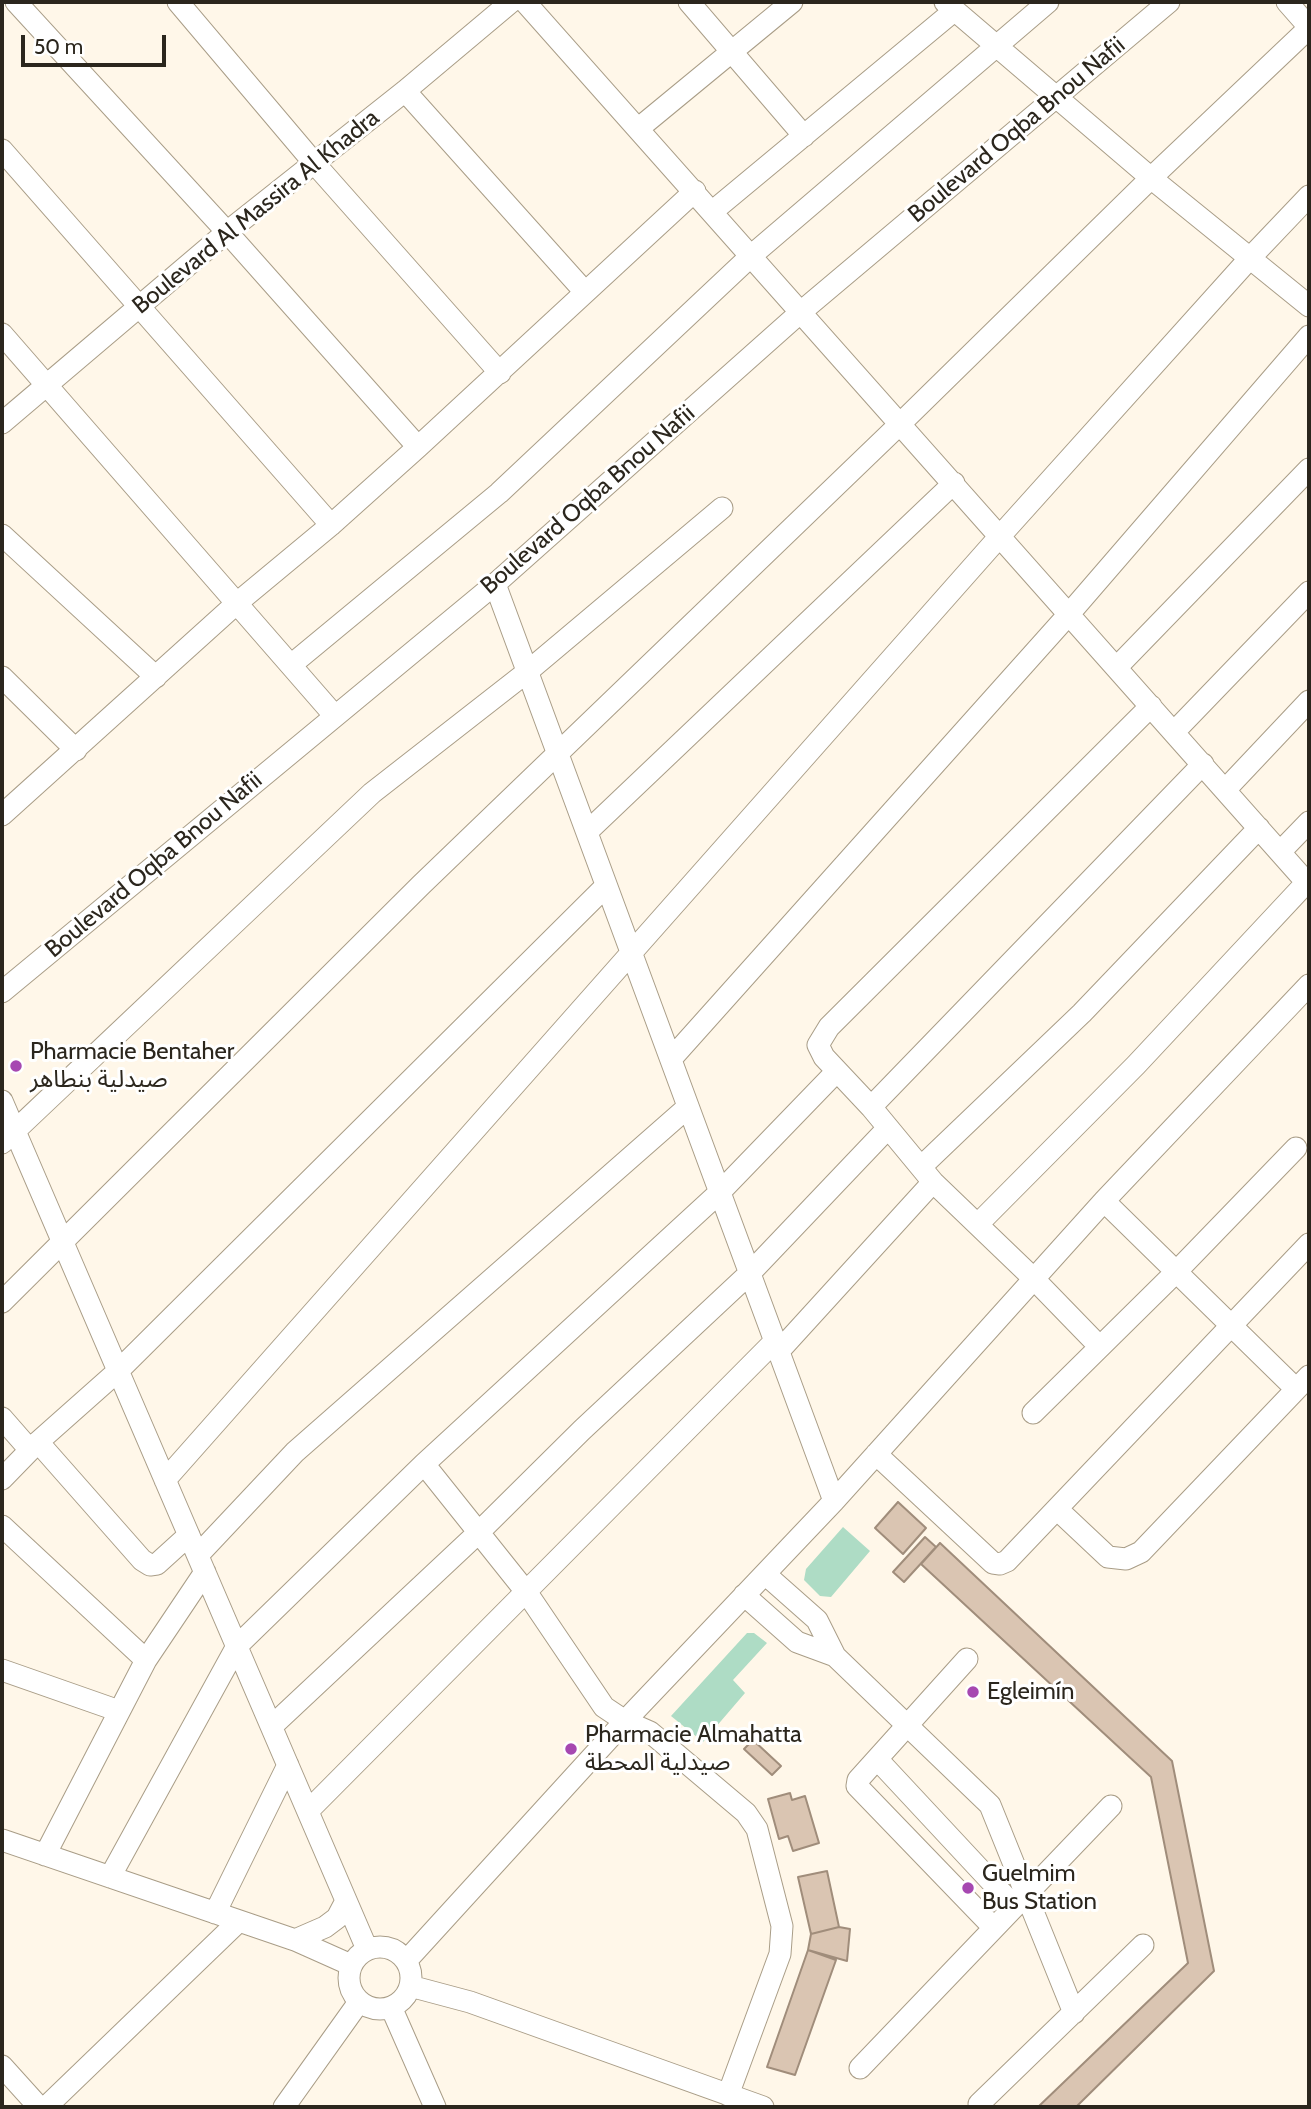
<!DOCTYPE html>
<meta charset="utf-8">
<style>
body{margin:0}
#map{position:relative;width:1311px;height:2109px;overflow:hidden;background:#fff7e9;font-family:Cabin,sans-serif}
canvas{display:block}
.frame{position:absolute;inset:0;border:4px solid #2b261d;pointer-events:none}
.scale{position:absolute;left:21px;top:35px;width:145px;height:32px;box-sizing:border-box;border:4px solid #2b261d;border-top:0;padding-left:9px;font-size:21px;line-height:24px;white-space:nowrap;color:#2b261d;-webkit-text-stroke:5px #fff;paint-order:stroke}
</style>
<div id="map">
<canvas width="1311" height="2109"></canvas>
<div class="frame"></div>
<div class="scale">50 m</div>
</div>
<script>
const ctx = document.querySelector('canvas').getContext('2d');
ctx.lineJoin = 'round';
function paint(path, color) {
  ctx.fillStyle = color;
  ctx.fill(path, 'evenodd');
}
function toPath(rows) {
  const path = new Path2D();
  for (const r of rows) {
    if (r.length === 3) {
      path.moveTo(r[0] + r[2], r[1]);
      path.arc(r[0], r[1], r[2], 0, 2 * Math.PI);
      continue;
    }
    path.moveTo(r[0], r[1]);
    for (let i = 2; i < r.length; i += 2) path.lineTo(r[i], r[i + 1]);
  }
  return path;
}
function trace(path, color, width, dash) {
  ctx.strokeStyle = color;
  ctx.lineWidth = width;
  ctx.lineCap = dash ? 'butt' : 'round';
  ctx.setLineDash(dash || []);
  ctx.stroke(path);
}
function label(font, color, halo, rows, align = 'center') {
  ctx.font = font + ' Cabin,"Noto Sans Arabic",sans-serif';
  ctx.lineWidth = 6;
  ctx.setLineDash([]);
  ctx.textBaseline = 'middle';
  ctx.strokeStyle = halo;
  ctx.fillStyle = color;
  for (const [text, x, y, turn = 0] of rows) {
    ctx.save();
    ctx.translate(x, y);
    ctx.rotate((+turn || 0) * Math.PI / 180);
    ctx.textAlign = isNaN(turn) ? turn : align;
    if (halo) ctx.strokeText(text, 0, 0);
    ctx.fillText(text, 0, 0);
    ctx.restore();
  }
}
paint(toPath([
 [843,1527,870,1551,831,1597,820,1596,804,1580,806,1569],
 [747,1633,754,1633,767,1643,733,1680,745,1693,703,1742,671,1716]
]), '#aedcc5');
const building = toPath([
 [898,1502,926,1528,903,1554,875,1528,898,1502],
 [925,1537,936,1547,904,1582,893,1572,925,1537],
 [940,1543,1172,1761,1214,1971,1076,2107,1038,2107,1188,1963,1151,1777,921,1564,940,1543],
 [753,1740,781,1766,772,1775,744,1749,753,1740],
 [790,1793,792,1800,805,1796,819,1843,793,1851,788,1836,779,1839,768,1799,790,1793],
 [827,1871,839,1927,811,1934,798,1877,827,1871],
 [839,1927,850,1929,847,1961,808,1950,811,1934,839,1927],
 [808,1950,836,1960,795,2075,767,2067,808,1950]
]);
paint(building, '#dac5b2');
trace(building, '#a08d7b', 2);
const minor = toPath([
 [16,2,227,232,418,447],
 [178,2,315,164,500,373],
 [525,2,1309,885],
 [689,2,804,136],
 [945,2,1151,178,1309,306],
 [1287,2,1309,27],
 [405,91,585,292],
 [639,128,792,2],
 [2,150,331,525],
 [713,211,955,10],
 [2,334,334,715],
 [2,423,227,232,405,91,511,2],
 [2,535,156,677],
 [495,584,834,1501],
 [291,665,499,493,752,255,1048,2],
 [1117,667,1309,469],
 [2,677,76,750],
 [1174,732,1309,592],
 [1225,790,1309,701],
 [2,815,237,603,331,525,418,447,695,191],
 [587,832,954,483],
 [1280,852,1309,822],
 [2,992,495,584,802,311,1169,2],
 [671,1059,1069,614,1309,336],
 [2,1101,367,1949],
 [871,1107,1203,764],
 [2,1143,372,793,527,672,722,508],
 [922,1166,1082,1013,1259,828],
 [1104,1201,1296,1389],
 [978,1224,1136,1065,1307,882],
 [2,1302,421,885,901,423,1151,178,1309,28],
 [1100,1347,1033,1278,933,1182,871,1107,824,1057,818,1045,829,1027,1151,706],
 [779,1351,933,1182],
 [1033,1413,1176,1272,1296,1148],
 [2,1418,30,1450],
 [38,1442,142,1560,150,1565,157,1564,189,1535],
 [876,1454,993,1563,1000,1564,1007,1561,1309,1244],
 [424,1464,527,1593,604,1707,625,1721,650,1732,746,1813,757,1829,782,1926,780,1954,728,2095],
 [2,1479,38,1442,118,1371,606,886],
 [165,1480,1000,536,1250,258,1309,196],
 [1058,1510,1108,1557,1126,1559,1141,1552,1309,1376],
 [2,1526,146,1660],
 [198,1555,295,1452,688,1107],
 [765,1574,817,1620,835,1656,990,1805,1074,2013],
 [744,1595,797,1642,835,1656],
 [967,1659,858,1780,857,1786,994,1928],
 [2,1670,119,1711],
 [272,1726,478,1533,582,1430,750,1273,888,1128],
 [877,1759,1014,1906],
 [308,1811,775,1341],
 [2,1840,295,1940,351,1965],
 [45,1855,146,1660,205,1572],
 [110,1877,237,1646,424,1464,720,1192,837,1071],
 [215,1913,288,1765],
 [295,1940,325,1927,337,1918,346,1901],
 [380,1978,31],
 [407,1960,625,1721,834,1501,1104,1201,1309,985],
 [410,1986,470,2002,763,2107],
 [391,2007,435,2107],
 [2,2066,39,2107],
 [860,2068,1111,1806],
 [979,2104,1143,1945],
 [46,2107,239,1921],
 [284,2107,359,2002]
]);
trace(minor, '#a99d87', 23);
trace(minor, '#fff', 21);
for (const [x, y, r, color] of [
 [16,1066,7,"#a648b1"],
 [973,1692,7,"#a648b1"],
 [571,1749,7,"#a648b1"],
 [968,1888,7,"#a648b1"]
]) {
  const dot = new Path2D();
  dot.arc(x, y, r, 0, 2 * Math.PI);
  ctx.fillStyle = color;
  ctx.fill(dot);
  trace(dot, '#fff', 2.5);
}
label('24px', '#2b261d', '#fff', [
 ["Boulevard Oqba Bnou Nafii",1017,130,-40],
 ["Boulevard Al Massira Al Khadra",256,212,-39],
 ["Boulevard Oqba Bnou Nafii",588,500,-41],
 ["Boulevard Oqba Bnou Nafii",154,865,-40]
]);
label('24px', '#2b261d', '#fff', [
 ["Pharmacie Bentaher",30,1052],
 ["صيدلية بنطاهر",30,1080],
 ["Egleimín",987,1692],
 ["Pharmacie Almahatta",585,1735],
 ["صيدلية المحطة",585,1763],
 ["Guelmim",982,1874],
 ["Bus Station",982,1902]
], 'left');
</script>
